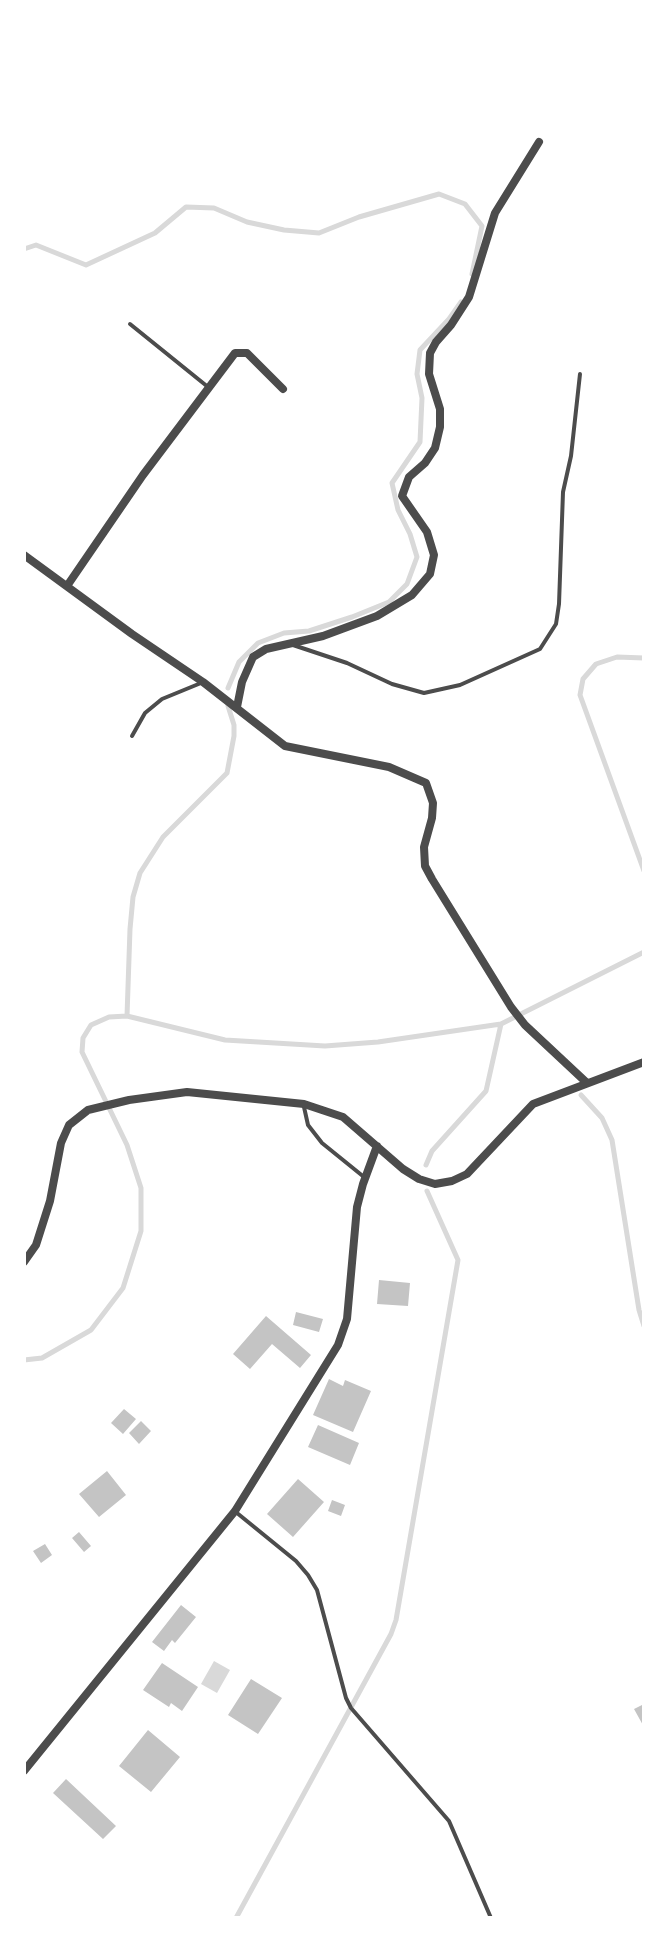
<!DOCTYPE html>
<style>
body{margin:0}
#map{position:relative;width:668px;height:1942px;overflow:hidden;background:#fff;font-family:Karla,sans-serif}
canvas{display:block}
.frame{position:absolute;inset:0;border:26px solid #fff;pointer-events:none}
</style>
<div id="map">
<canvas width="668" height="1942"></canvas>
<div class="frame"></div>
</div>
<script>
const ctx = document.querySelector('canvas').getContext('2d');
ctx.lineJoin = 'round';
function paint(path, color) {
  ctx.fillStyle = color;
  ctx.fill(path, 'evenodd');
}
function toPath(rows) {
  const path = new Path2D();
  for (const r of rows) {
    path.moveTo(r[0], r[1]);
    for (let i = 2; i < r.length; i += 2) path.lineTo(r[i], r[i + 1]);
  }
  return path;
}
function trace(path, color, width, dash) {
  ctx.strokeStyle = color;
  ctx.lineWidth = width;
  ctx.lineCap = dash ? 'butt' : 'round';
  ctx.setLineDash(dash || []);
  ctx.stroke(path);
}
paint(toPath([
 [214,1661,230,1670,217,1693,201,1684]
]), '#d9d9d9');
trace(toPath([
 [24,249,36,245,86,265,155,233,186,207,214,208,247,222,284,230,319,233,359,217,439,194,465,204,482,226,472,274],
 [644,658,617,657,596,664,583,679,580,695,644,871],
 [228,688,239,662,258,643,284,633,309,631,352,617,389,602,407,584,417,557,410,534,398,510,392,483,420,442,422,398,417,374,420,350,449,319,461,302],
 [127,1016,130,929,133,897,140,873,163,837,227,773,234,736,234,725,228,706],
 [581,1095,602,1118,612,1140,639,1310,644,1326],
 [426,1165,432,1151,486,1091,501,1024],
 [24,1360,42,1358,91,1330,123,1288,141,1231,141,1188,127,1145,82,1052,83,1038,91,1025,109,1017,127,1016,225,1040,325,1046,378,1042,501,1024,644,952],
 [236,1918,391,1634,396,1620,458,1260,427,1191]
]), '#d9d9d9', 5);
paint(toPath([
 [379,1280,410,1283,408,1306,377,1304],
 [296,1312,323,1319,319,1332,293,1325],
 [266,1316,311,1355,300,1368,272,1344,250,1369,233,1354],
 [329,1379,343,1386,345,1380,371,1391,353,1432,313,1415],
 [124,1409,136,1419,123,1434,111,1423],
 [141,1421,151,1431,139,1444,129,1433],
 [318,1425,359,1443,350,1465,308,1447],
 [107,1471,126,1495,99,1517,79,1494],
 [298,1479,324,1502,293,1537,267,1514],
 [332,1500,345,1505,341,1516,328,1511],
 [79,1532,91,1546,84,1552,72,1538],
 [45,1544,52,1555,41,1563,33,1551],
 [181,1605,196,1617,175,1643,172,1640,164,1651,152,1642],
 [162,1663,198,1687,182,1711,171,1703,169,1707,143,1690],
 [251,1679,282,1698,258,1734,228,1715],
 [644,1704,644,1727,634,1709],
 [148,1730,180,1757,151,1792,119,1766],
 [66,1779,116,1826,103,1839,53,1793]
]), '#c4c4c4');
trace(toPath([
 [130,324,208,387],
 [293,645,347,663,392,684,424,693,460,685,540,649,556,624,559,604,563,492,571,456,580,374],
 [132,736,145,713,162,699,201,683],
 [304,1107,308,1125,322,1143,364,1177],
 [237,1513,296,1561,308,1575,317,1590,346,1698,351,1708,449,1821,491,1918]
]), '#4c4c4c', 4);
trace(toPath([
 [24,555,132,634,203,682,285,746,389,767,426,783,433,803,432,818,424,847,425,866,432,879,511,1007,525,1025,587,1083],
 [67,586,143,475,235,353,247,353,283,389],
 [237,707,242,682,253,657,266,649,323,636,377,616,412,595,430,574,434,555,427,532,402,496,409,477,425,463,435,448,440,427,440,409,429,374,430,353,436,342,451,325,469,297,495,213,539,142],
 [24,1262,36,1245,50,1201,61,1143,69,1125,88,1110,129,1100,187,1092,304,1104,343,1117,403,1169,419,1179,435,1184,452,1181,467,1174,533,1104,644,1062],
 [24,1771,235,1511,338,1345,347,1319,357,1207,363,1184,377,1146]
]), '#4c4c4c', 8);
</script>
